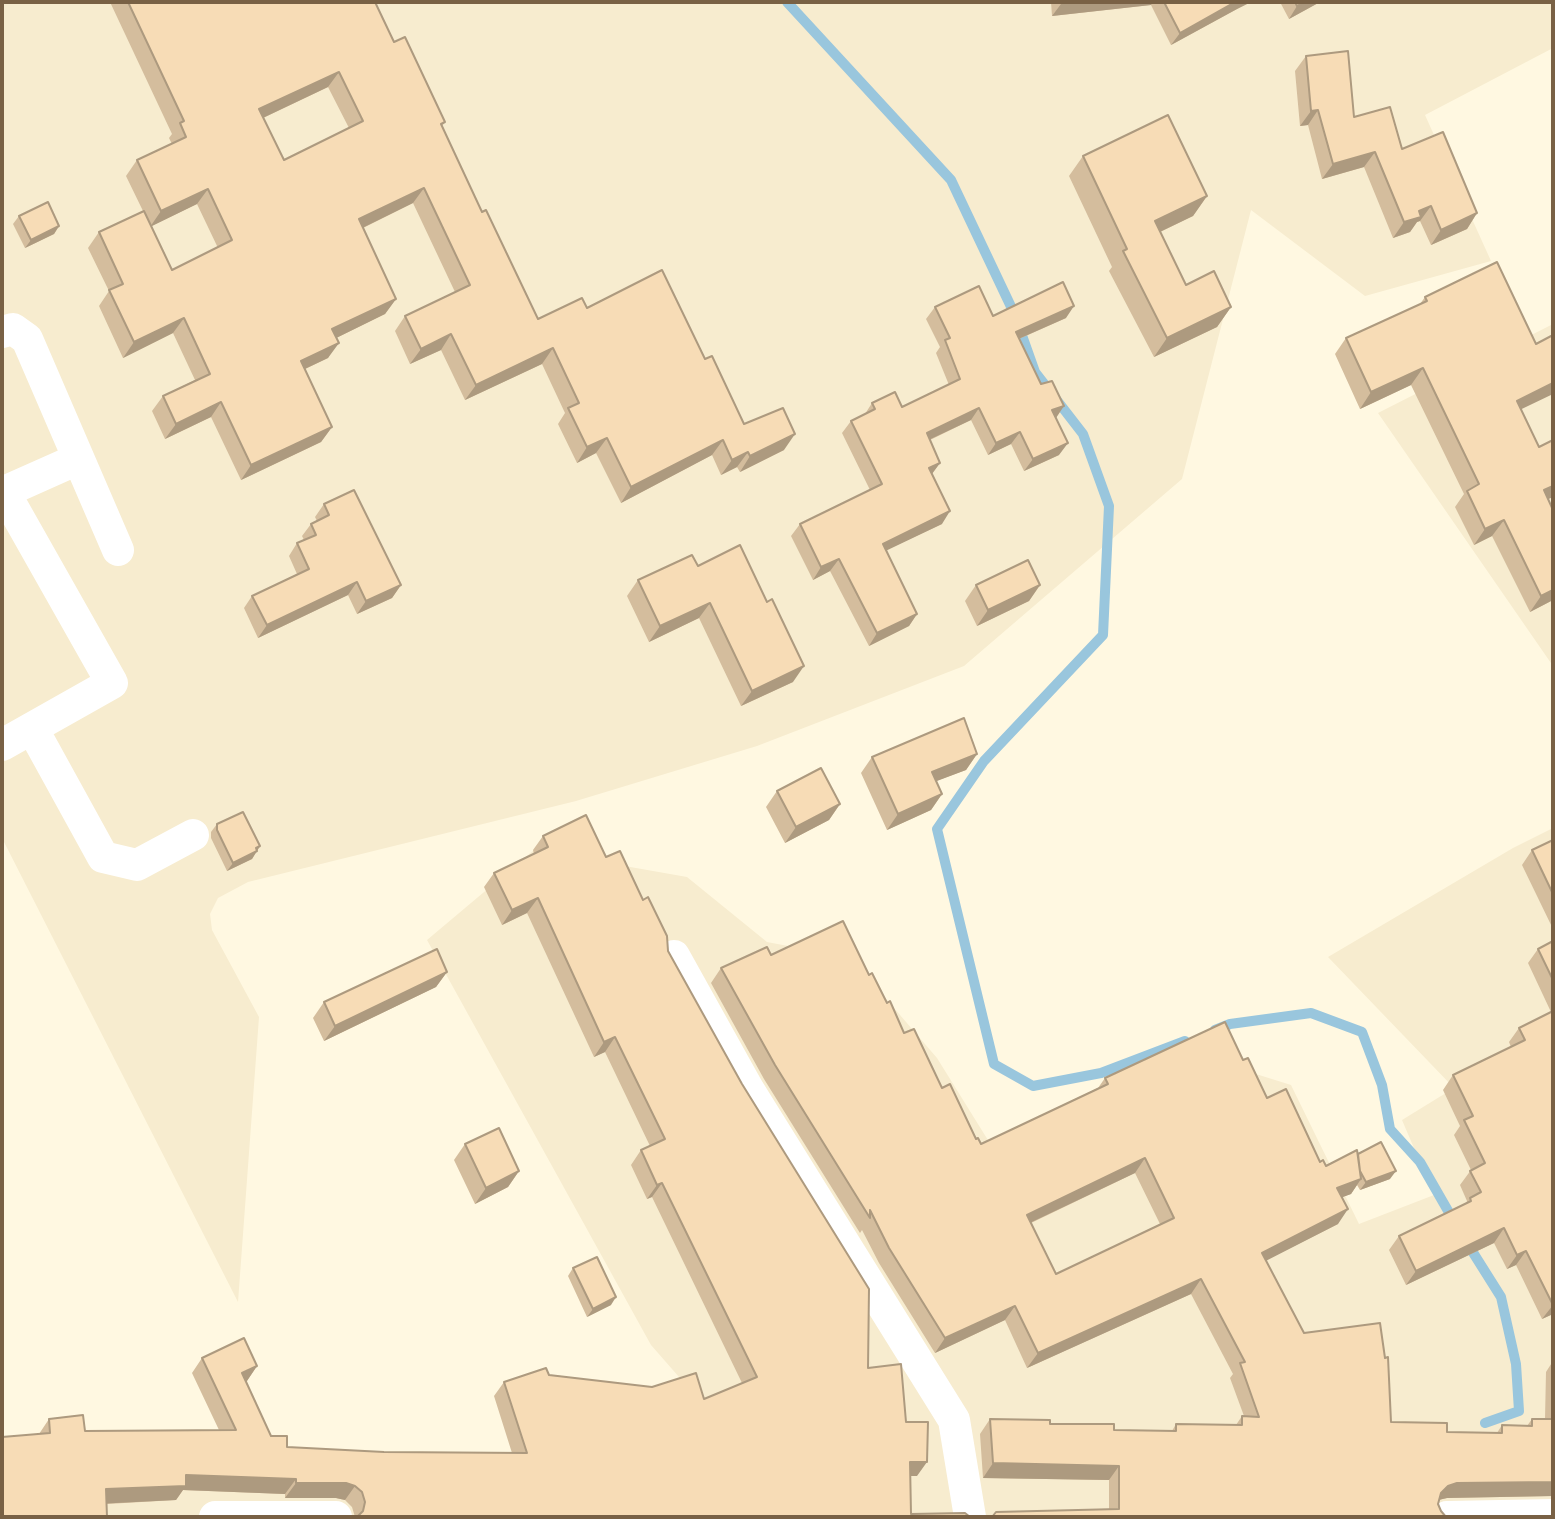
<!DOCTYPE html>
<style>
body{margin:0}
#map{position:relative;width:1555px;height:1519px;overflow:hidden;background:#fff8e1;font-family:Manrope,sans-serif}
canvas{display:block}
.frame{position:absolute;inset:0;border:4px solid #796145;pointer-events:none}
</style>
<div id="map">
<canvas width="1555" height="1519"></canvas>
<div class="frame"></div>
</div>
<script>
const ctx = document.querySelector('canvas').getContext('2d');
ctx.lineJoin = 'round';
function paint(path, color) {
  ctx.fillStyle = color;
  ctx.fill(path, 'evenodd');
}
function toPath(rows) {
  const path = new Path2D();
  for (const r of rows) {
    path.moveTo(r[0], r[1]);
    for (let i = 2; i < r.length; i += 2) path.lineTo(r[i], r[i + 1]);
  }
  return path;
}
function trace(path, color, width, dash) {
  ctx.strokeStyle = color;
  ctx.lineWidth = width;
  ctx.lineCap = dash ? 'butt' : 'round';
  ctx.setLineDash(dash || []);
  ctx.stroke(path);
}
paint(toPath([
 [2,2,1553,2,1553,48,1425,115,1491,261,1365,296,1251,210,1182,479,964,666,757,746,576,801,248,882,218,898,210,914,212,930,259,1017,238,1302,2,838],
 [1553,324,1553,666,1378,413],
 [1553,828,1553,1517,2,1517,2,1480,294,1483,735,1441,651,1345,427,940,534,850,687,877,767,942,851,958,937,1058,991,1145,1192,1054,1291,1085,1359,1224,1434,1195,1402,1120,1454,1088,1328,957,1513,848]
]), '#f7eccf');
trace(toPath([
 [787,2,951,180,1014,313,1035,372,1083,434,1109,506,1103,635,984,761,937,829,994,1064,1033,1086,1101,1073,1185,1041],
 [1215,1030,1230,1024,1311,1013,1362,1032,1382,1085,1390,1129,1420,1162,1455,1223],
 [1467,1243,1501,1297,1516,1364,1519,1411,1485,1423]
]), '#99c6dd', 10);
trace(toPath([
 [2,332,13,329,27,339,118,550],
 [2,493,78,459],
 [32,728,103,857,137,865,193,835],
 [2,745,112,683,4,492],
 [674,956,748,1089,954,1420,970,1517],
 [215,1517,336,1517],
 [1447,1517,1553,1515]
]), '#fff', 32);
paint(toPath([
 [110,2,375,2,394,42,445,122,442,126,482,212,538,319,587,308,705,359,744,424,784,450,740,472,737,467,721,475,712,455,621,503,596,453,577,463,558,424,565,413,542,364,465,400,441,350,410,364,395,331,405,316,455,292,413,203,363,228,396,299,385,314,336,338,328,358,305,369,332,427,321,442,241,480,211,417,165,439,152,411,163,396,195,380,173,333,123,358,99,306,109,291,88,248,99,232,143,211,126,176,137,160,172,144,169,138,172,134],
 [328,87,349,128,284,160,263,118],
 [197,204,218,248,172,270,151,226],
 [1051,2,1251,2,1237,9,1171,45,1151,5,1052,16],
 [1280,2,1320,2,1289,19],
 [1306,56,1354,117,1402,149,1477,213,1467,229,1431,245,1420,221,1417,222,1410,232,1393,238,1364,167,1322,179,1308,125,1300,126,1295,71],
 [1083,156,1207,196,1193,216,1160,232,1186,285,1231,307,1217,327,1154,357,1109,271,1112,267,1069,176],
 [19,216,59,226,54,234,25,248,13,224],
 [1425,297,1521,410,1539,447,1553,440,1553,497,1548,499,1553,600,1530,612,1492,536,1474,545,1455,507,1464,494,1411,385,1360,409,1335,354,1346,338,1420,304],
 [935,307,993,316,1066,318,1019,339,1056,418,1059,455,1024,471,1011,444,988,455,971,420,930,440,940,463,932,474,942,524,886,550,917,614,909,626,869,646,830,571,813,580,791,536,800,524,870,490,842,433,851,421,865,414,872,403,902,407,949,385,936,353,940,347,926,319],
 [324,504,401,585,392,598,357,614,348,595,258,638,244,608,252,596,297,574,289,556,297,543,304,540,302,536,311,524,317,521,315,517],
 [698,566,793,682,741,706,699,618,649,642,627,596,638,580],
 [976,585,1040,585,1029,601,977,626,965,601],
 [977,754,966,770,936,781,942,794,931,810,887,830,861,773,872,757],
 [777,791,840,804,829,820,785,843,766,807],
 [217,824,260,846,252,859,227,871,211,838,211,832],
 [543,836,606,857,668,951,868,1368,906,1422,917,1476,910,1476,911,1514,970,1517,355,1517,352,1507,345,1500,336,1498,285,1498,285,1494,183,1490,176,1500,107,1504,39,1434,49,1419,85,1431,219,1430,192,1373,202,1358,257,1366,246,1382,271,1436,287,1447,384,1452,512,1453,494,1396,504,1382,549,1375,704,1399,742,1383,652,1197,647,1199,631,1165,641,1150,650,1146,605,1052,594,1057,527,913,502,925,484,887,494,873,534,854,533,850],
 [1553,840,1553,929,1522,865,1532,850],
 [1553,941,1553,1314,1542,1319,1516,1265,1507,1269,1494,1243,1406,1285,1389,1250,1399,1236,1466,1204,1467,1201,1460,1185,1471,1170,1454,1135,1460,1126,1443,1090,1453,1075,1511,1047,1509,1042,1519,1028,1551,1012,1528,963,1538,949],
 [771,955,869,975,904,1033,976,1139,981,1144,1098,1088,1105,1078,1243,1060,1267,1098,1320,1162,1326,1166,1358,1154,1390,1179,1360,1190,1357,1185,1351,1194,1342,1197,1338,1224,1266,1260,1304,1333,1391,1422,1447,1432,1497,1433,1502,1425,1527,1426,1532,1419,1545,1419,1546,1372,1553,1361,1553,1496,1447,1498,1439,1500,1109,1509,1109,1480,983,1478,980,1434,990,1419,1114,1430,1172,1431,1176,1424,1236,1425,1242,1416,1244,1416,1230,1378,1233,1374,1191,1294,1027,1368,1005,1320,935,1353,879,1263,862,1230,860,1233,764,1079,711,983,721,968],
 [1135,1173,1160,1224,1056,1274,1031,1223],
 [447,972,436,987,324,1041,313,1018,324,1002],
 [465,1144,519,1171,508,1187,475,1204,454,1160],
 [573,1268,611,1305,587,1317,568,1276]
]), '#d4bd9d');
paint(toPath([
 [1078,2,1153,2,1151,5,1052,16,1061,4],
 [1235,2,1251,2,1237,9,1171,45,1180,33],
 [1305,2,1320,2,1289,19,1297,6],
 [339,72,328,87,248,125,259,109],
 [1318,110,1308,125,1300,126,1311,111],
 [1375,152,1364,167,1322,179,1333,164],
 [424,188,413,203,348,235,359,219],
 [208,189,197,204,150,227,161,211],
 [1207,196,1193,216,1141,241,1155,221],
 [1431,206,1420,221,1417,222,1410,232,1393,238,1404,222,1419,211],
 [1477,213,1467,229,1431,245,1441,230],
 [59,226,54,234,25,248,31,240],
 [396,299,385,314,322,345,332,329],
 [1074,306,1066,318,1007,344,1016,332],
 [1231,307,1217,327,1154,357,1167,338],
 [184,318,173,333,123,358,134,342],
 [451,334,441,350,410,364,421,349],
 [339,343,328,358,290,376,301,361],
 [553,348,542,364,465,400,476,385],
 [1423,368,1411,385,1360,409,1371,392],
 [1553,383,1553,394,1505,417,1517,401],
 [221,402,211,417,165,439,176,424],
 [1064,406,1056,418,1052,410],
 [979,408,971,420,918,445,927,433],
 [332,427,321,442,241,480,251,465],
 [1020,432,1011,444,988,455,996,443],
 [795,434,784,450,740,472,750,456],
 [607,438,596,453,577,463,587,447],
 [723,440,712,455,621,503,631,487],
 [1068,443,1059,455,1024,471,1033,459],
 [748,452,737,467,721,475,732,460],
 [940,463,931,475,929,468],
 [1553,486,1553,497,1532,506,1544,490],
 [950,511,942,524,875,556,883,544],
 [1504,520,1492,536,1474,545,1485,529],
 [839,559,830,571,813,580,821,567],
 [357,582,348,595,258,638,267,625],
 [401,585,392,598,357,614,366,601],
 [1040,585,1029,601,977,626,988,610],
 [1553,590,1553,600,1530,612,1541,596],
 [710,603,699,618,649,642,660,626],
 [917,614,909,626,869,646,877,633],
 [804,666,793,682,741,706,752,691],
 [977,754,966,770,921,787,932,772],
 [942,794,931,810,887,830,898,814],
 [840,804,829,820,785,843,796,827],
 [260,846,252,859,227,871,233,863],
 [538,898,527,913,502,925,512,910],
 [447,972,436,987,324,1041,335,1026],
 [615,1037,605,1052,594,1057,604,1042],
 [1145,1158,1135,1173,1017,1229,1027,1215],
 [519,1171,508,1187,475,1204,486,1188],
 [1396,1171,1390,1179,1360,1190,1366,1182],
 [1361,1179,1351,1194,1327,1203,1337,1188],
 [662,1183,652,1197,647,1199,657,1185],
 [1348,1209,1338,1224,1252,1268,1262,1253],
 [1504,1228,1494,1243,1406,1285,1416,1271],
 [1526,1251,1516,1265,1507,1269,1517,1255],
 [1201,1279,1191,1294,1027,1368,1038,1353],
 [616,1297,611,1305,587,1317,593,1309],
 [1553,1305,1553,1314,1542,1319],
 [1015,1306,1005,1320,935,1353,945,1338],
 [257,1366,247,1381,232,1388,242,1373],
 [910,1462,927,1462,917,1476,900,1476],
 [993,1463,1119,1466,1109,1480,983,1478],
 [186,1475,296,1479,285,1494,183,1490,176,1500,96,1504,106,1489],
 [1553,1482,1553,1496,1447,1498,1438,1500,1441,1493,1448,1486,1457,1483],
 [296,1483,346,1483,355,1486,345,1500,336,1498,285,1498]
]), '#ad9a7f');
const building = toPath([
 [128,2,375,2,394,42,405,37,445,122,441,124,482,212,486,210,538,319,582,298,587,308,662,270,705,359,712,356,744,424,783,408,795,434,750,456,748,452,732,460,723,440,631,487,607,438,587,447,568,408,579,403,553,348,476,385,451,334,421,349,405,316,470,285,424,188,359,219,396,299,332,329,339,343,301,361,332,427,251,465,221,402,176,424,163,396,210,374,184,318,134,342,109,290,123,284,99,232,144,211,172,270,232,240,208,189,161,211,137,160,186,137,180,123,184,121,128,2],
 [339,72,363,121,284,160,259,109,339,72],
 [1164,2,1235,2,1180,33,1164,2],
 [1295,2,1305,2,1297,6,1295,2],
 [1348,51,1354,117,1390,107,1402,149,1443,132,1477,213,1441,230,1431,206,1419,211,1421,217,1404,222,1375,152,1333,164,1318,110,1311,111,1306,56,1348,51],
 [1168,115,1207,196,1155,221,1186,285,1214,271,1231,307,1167,338,1123,251,1127,249,1083,156,1168,115],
 [48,202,59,226,31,240,19,216,48,202],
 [1497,262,1536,344,1553,335,1553,383,1517,401,1539,447,1553,440,1553,486,1544,490,1553,510,1553,590,1541,596,1504,520,1485,529,1467,491,1479,484,1423,368,1371,392,1346,338,1427,301,1425,297,1497,262],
 [1063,282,1074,306,1016,332,1041,384,1052,381,1064,406,1052,410,1068,443,1033,459,1020,432,996,443,979,408,927,433,940,463,929,468,950,511,883,544,917,614,877,633,839,559,821,567,800,524,882,484,851,421,875,409,872,403,895,392,902,407,960,379,945,340,950,338,935,307,979,286,993,316,1063,282],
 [354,490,401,585,366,601,357,582,267,625,252,596,309,569,297,543,316,535,311,524,329,515,324,504,354,490],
 [740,545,767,602,772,599,804,666,752,691,710,603,660,626,638,580,692,555,698,566,740,545],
 [1028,560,1040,585,988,610,976,585,1028,560],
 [964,718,977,754,932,772,942,794,898,814,872,757,964,718],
 [821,768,840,804,796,827,777,791,821,768],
 [243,812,260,846,256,848,257,851,233,863,217,830,217,824,243,812],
 [586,815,606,857,620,851,643,900,648,897,667,936,668,951,742,1084,869,1289,868,1368,901,1364,906,1422,928,1422,927,1462,910,1462,911,1514,965,1513,970,1517,357,1517,363,1511,365,1502,362,1492,355,1486,346,1483,296,1483,296,1479,186,1475,186,1486,106,1489,107,1517,2,1517,2,1437,50,1433,49,1419,83,1415,85,1431,236,1430,202,1358,244,1338,257,1366,242,1373,271,1436,287,1436,287,1447,384,1452,527,1453,504,1382,546,1368,549,1375,652,1387,696,1373,704,1399,757,1377,662,1183,657,1185,641,1150,665,1139,615,1037,604,1042,538,898,512,910,494,873,548,847,543,836,586,815],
 [1553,840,1553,894,1532,850,1553,840],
 [843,921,869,975,872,973,887,1003,890,1001,904,1033,914,1029,942,1088,950,1084,976,1139,978,1138,981,1144,1108,1084,1105,1078,1225,1022,1243,1060,1248,1058,1267,1098,1286,1089,1320,1162,1323,1160,1326,1166,1357,1150,1361,1179,1337,1188,1348,1209,1262,1253,1304,1333,1380,1323,1385,1358,1388,1357,1391,1422,1447,1423,1447,1432,1502,1433,1502,1425,1532,1426,1532,1419,1553,1419,1553,1482,1457,1483,1448,1486,1441,1493,1438,1504,1441,1511,1446,1517,992,1517,996,1512,1119,1509,1119,1466,993,1463,990,1419,1050,1420,1050,1424,1114,1424,1114,1430,1176,1431,1176,1424,1242,1425,1242,1416,1259,1417,1240,1363,1245,1362,1201,1279,1038,1353,1015,1306,945,1338,889,1248,870,1210,870,1218,775,1065,721,968,767,947,771,955,843,921],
 [1145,1158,1174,1218,1056,1274,1027,1215,1145,1158],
 [1553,941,1553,980,1538,949,1553,941],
 [437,949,447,972,335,1026,324,1002,437,949],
 [1553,1011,1553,1305,1526,1251,1517,1255,1504,1228,1416,1271,1399,1236,1471,1201,1470,1198,1481,1192,1470,1171,1485,1163,1464,1120,1473,1116,1453,1075,1525,1040,1519,1028,1553,1011],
 [499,1128,519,1171,486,1188,465,1144,499,1128],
 [1381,1142,1396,1171,1366,1182,1360,1171,1358,1154,1381,1142],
 [597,1257,616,1297,593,1309,573,1268,597,1257]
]);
paint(building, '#f7dcb6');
trace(building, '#ad9a7f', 2);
</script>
